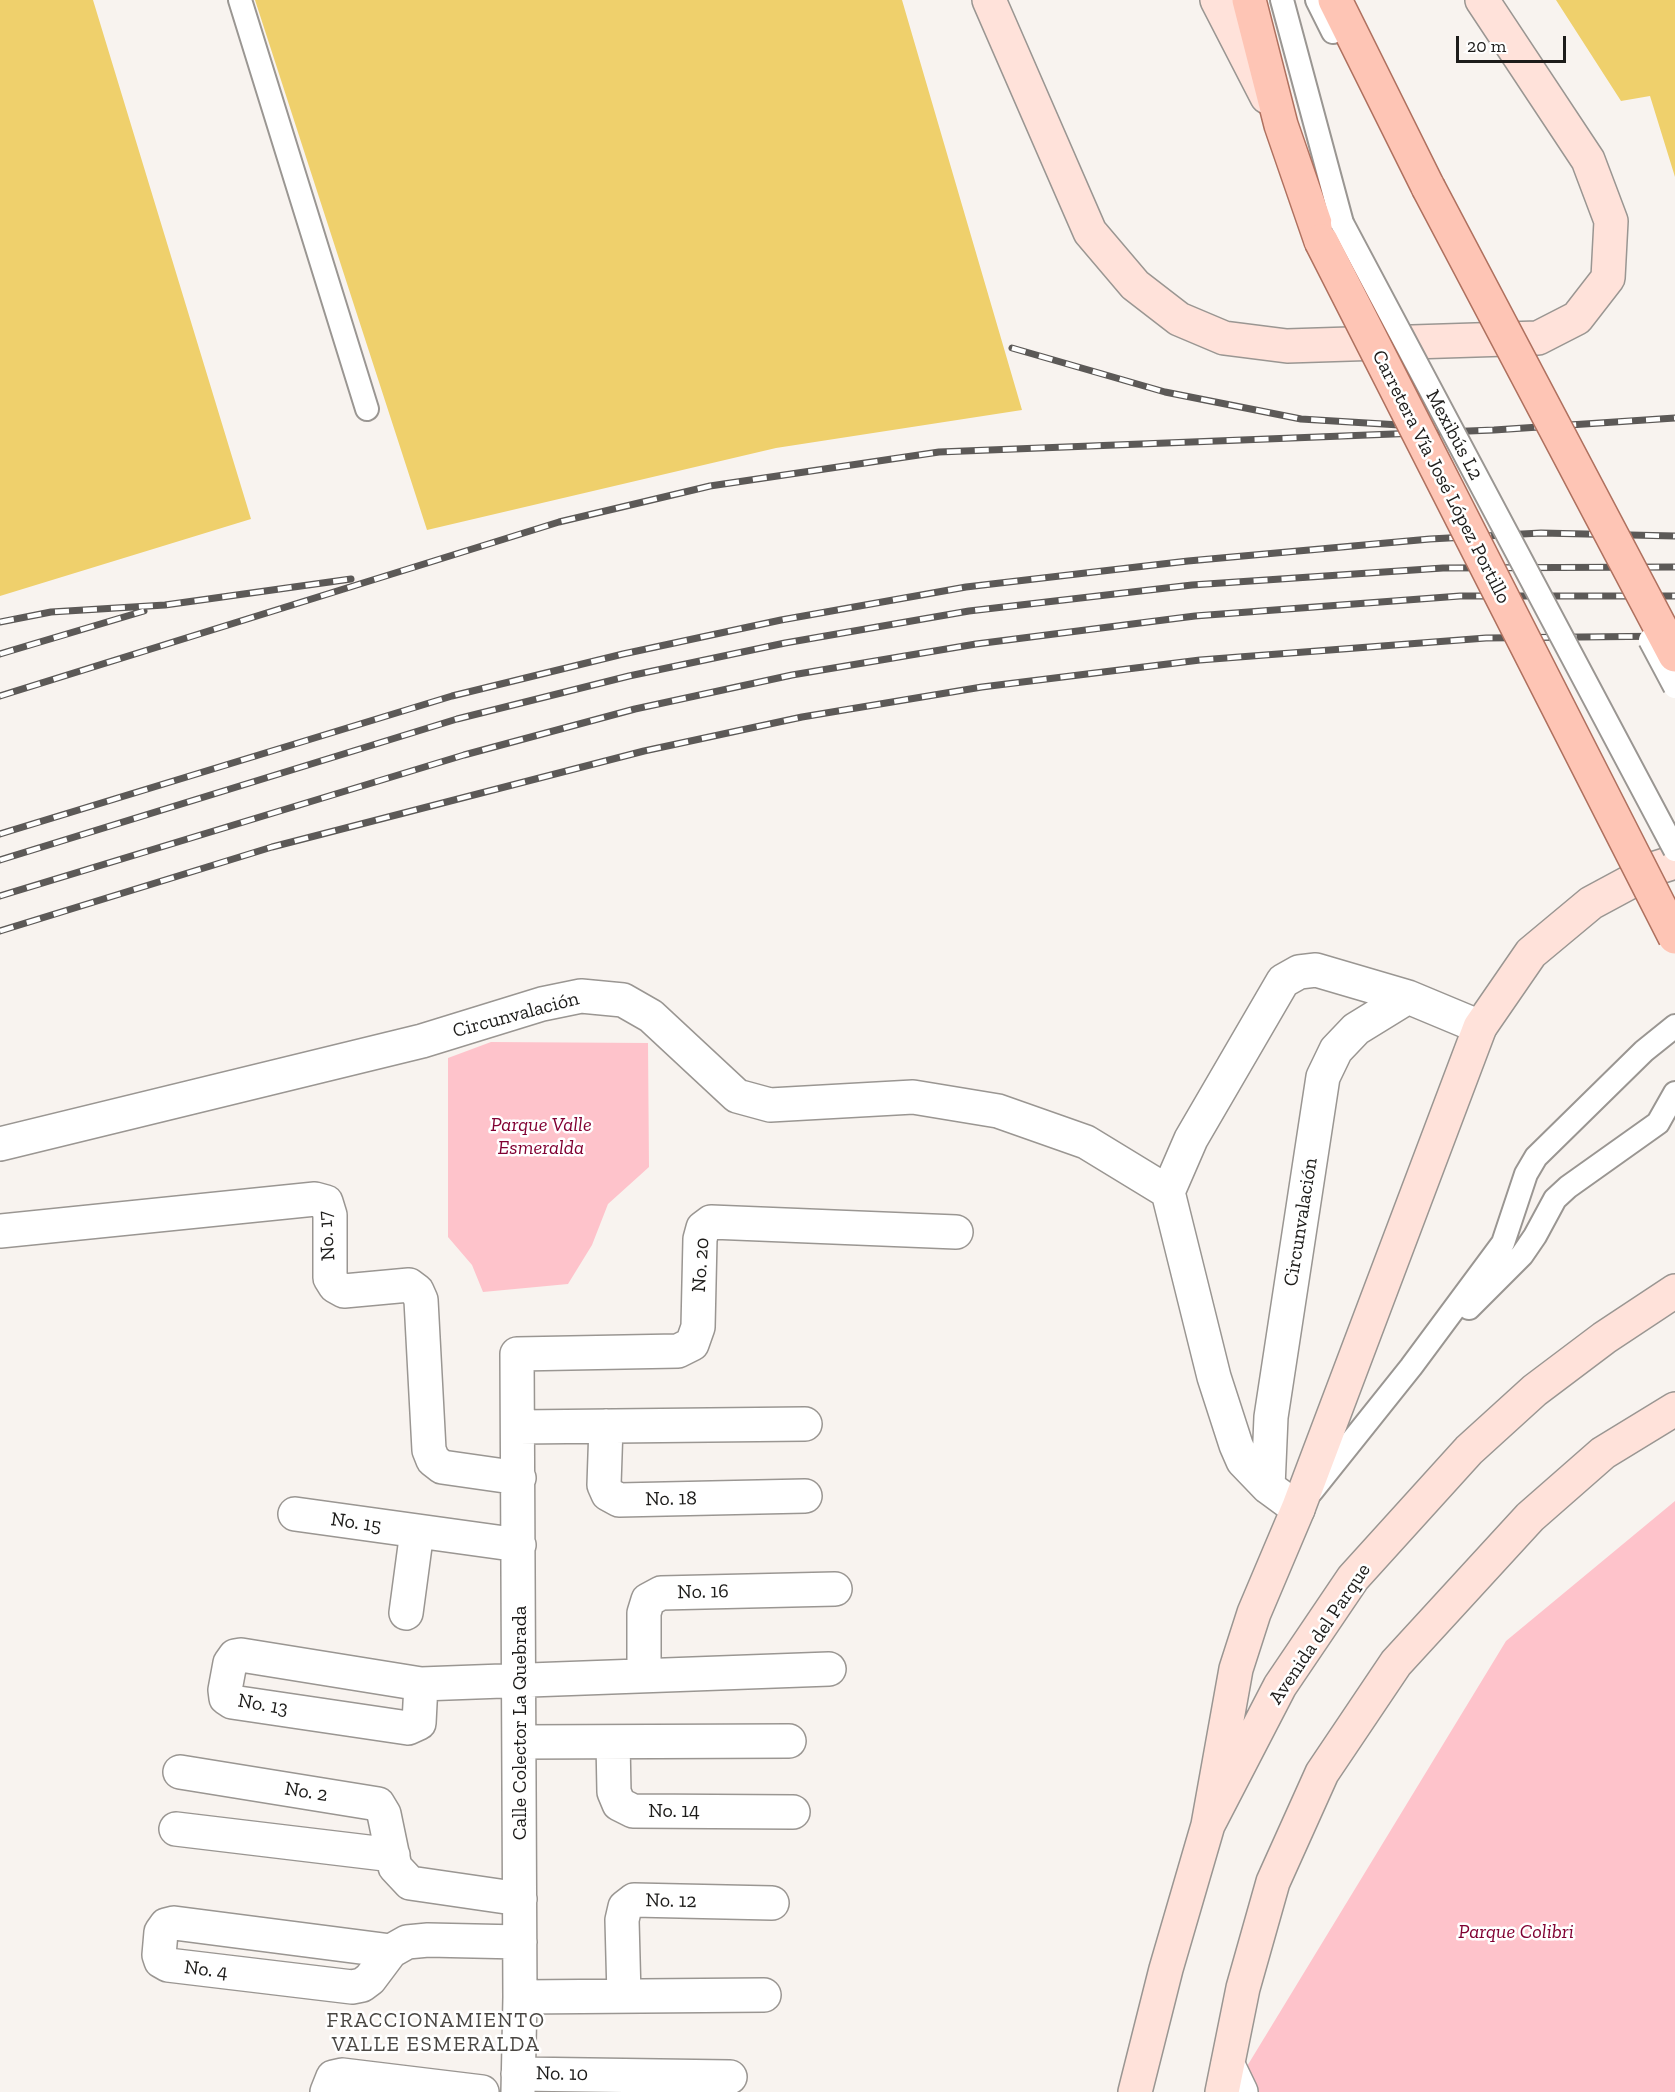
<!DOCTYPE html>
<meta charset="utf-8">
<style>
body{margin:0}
#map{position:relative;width:1675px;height:2092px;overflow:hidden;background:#f8f3ef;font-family:"Zilla Slab",serif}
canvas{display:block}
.scale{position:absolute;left:1456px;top:36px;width:110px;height:27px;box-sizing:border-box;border:3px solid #1d1c1a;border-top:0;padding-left:8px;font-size:18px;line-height:21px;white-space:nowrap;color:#1d1c1a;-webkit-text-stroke:4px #fff;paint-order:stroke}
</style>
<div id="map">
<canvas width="1675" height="2092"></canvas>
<div class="scale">20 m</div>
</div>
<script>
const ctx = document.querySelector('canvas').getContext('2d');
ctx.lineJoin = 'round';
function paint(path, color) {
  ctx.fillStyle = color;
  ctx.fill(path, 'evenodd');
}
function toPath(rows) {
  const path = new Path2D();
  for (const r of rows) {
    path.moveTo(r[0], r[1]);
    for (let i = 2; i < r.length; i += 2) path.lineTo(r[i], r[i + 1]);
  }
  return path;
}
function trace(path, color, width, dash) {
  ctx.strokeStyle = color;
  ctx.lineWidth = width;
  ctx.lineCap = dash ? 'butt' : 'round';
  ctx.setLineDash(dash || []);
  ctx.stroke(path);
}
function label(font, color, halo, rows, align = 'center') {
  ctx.font = font + ' "Zilla Slab",serif';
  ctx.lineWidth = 5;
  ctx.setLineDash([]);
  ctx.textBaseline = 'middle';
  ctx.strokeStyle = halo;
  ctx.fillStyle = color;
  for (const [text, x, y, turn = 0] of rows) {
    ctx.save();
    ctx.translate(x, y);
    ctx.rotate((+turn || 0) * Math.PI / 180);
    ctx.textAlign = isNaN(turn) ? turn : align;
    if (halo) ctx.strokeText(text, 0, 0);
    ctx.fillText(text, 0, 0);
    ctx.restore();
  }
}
paint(toPath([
 [491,1042,648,1043,649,1167,608,1204,592,1245,568,1284,483,1292,472,1265,448,1237,448,1058],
 [1675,1501,1675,2092,1244,2092,1238,2081,1506,1641]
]), '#fec3cb');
paint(toPath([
 [0,0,93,0,251,519,0,596],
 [255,0,902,0,1022,410,776,448,427,530],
 [1556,0,1675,0,1675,177,1650,96,1621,101]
]), '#efd06c');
const lane = toPath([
 [240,0,367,409],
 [1282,0,1342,223],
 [1317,0,1333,32],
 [1469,1308,1522,1255,1535,1236,1555,1199,1568,1187,1658,1123,1675,1093],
 [1312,1491,1411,1367,1503,1243,1526,1174,1536,1157,1644,1051,1675,1026]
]);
const street = toPath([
 [0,1144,422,1041,542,1004,581,996,623,1000,651,1016,737,1096,770,1105,913,1097,998,1111,1086,1142,1168,1192],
 [0,1231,315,1199,326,1202,330,1215,330,1278,335,1286,344,1291,409,1285,417,1291,421,1300,429,1450,433,1460,442,1467,519,1478],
 [606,1426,604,1485,608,1494,619,1500,805,1496],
 [519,1427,805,1424],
 [1268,1487,1271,1417,1323,1077,1336,1050,1356,1029,1408,997],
 [1298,1509,1268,1487,1243,1461,1236,1445,1214,1377,1168,1192,1191,1139,1283,981,1299,972,1316,970,1408,997,1480,1027],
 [295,1514,519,1545],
 [406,1613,417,1531],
 [644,1675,644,1613,648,1600,661,1593,835,1589],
 [421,1684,419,1723,408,1728,232,1702,226,1698,225,1690,230,1663,235,1656,241,1655,421,1684,829,1669],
 [519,1742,789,1741],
 [613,1742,614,1792,619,1804,633,1811,793,1812],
 [180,1772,378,1804,384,1814,395,1867,410,1883,520,1899],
 [176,1829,393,1855],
 [391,1951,174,1923,166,1925,161,1932,159,1955,161,1961,168,1965,352,1987,362,1985,370,1979,391,1951,407,1942,428,1940,520,1942],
 [624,1996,622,1920,625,1907,634,1900,772,1903],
 [520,1997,764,1995],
 [1228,2065,1241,2092],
 [518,2074,730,2077],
 [327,2092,333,2077,342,2075,482,2092],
 [518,2092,520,1997,517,1354,678,1351,692,1344,698,1327,700,1239,703,1228,711,1222,956,1232]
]);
const secondary = toPath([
 [989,0,1090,232,1135,285,1179,319,1224,338,1287,346,1538,338,1577,318,1608,278,1611,221,1588,160,1482,0],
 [1217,0,1267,97],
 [1208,1825,1236,1669,1254,1613,1298,1509,1480,1027,1531,953,1591,903,1656,868,1675,862],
 [1135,2092,1166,1969,1208,1825,1280,1686,1353,1578,1469,1450,1535,1390,1604,1338,1675,1291],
 [1222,2092,1243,1988,1273,1882,1322,1773,1396,1663,1530,1517,1603,1453,1675,1409]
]);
const primary = toPath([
 [1249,0,1281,125,1321,241],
 [1335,0,1428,187]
]);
trace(lane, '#9a9692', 26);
trace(street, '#9a9692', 36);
trace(secondary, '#9a9692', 36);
trace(primary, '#af715f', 36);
trace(lane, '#fff', 22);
trace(street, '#fff', 33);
trace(secondary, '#ffe2da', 33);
trace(primary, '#fec5b5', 33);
const rail = toPath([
 [1012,348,1165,392,1301,419,1416,426],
 [0,622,51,612,165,605,351,579],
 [0,654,144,611],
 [0,696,559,522,710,486,939,452,1494,430,1675,418],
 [0,834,452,696,623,654,781,620,966,587,1188,561,1430,539,1541,533,1675,536],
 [0,860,457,719,629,676,785,643,969,611,1192,585,1443,568,1675,567],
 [0,896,464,755,635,709,792,675,976,644,1195,616,1460,596,1675,596],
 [0,931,272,847,644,751,802,717,982,687,1200,660,1486,638,1675,636]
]);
trace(rail, '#5c5957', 7);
trace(rail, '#fff', 4.5, [14]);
const laneBridge = toPath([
 [1342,223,1675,850],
 [1650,640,1675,687]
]);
const primaryBridge = toPath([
 [1428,187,1675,655],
 [1321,241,1675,937]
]);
trace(laneBridge, '#9a9692', 26, []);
trace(primaryBridge, '#af715f', 36, []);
trace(laneBridge, '#fff', 22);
trace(primaryBridge, '#fec5b5', 33);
label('20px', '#1d1c1a', '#fff', [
 ["Mexibús L2",1454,435,62],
 ["Carretera Vía José López Portillo",1441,477,63],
 ["Circunvalación",516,1015,-15],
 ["Circunvalación",1301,1222,-81],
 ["No. 17",327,1236,-94],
 ["No. 20",701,1265,-86],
 ["No. 18",671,1499,-1],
 ["No. 15",356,1523,8],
 ["No. 16",703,1592,-1],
 ["Avenida del Parque",1320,1634,-56],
 ["No. 13",263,1705,10],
 ["Calle Colector La Quebrada",520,1723,-90],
 ["No. 2",306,1792,9],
 ["No. 14",674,1811],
 ["No. 12",671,1901,1],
 ["No. 4",206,1970,7],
 ["No. 10",562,2074,1]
]);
label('italic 20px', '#810032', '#fff', [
 ["Parque Valle",541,1125],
 ["Esmeralda",541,1148],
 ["Parque Colibri",1516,1932]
]);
ctx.letterSpacing = '1.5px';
label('21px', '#4a4743', '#fff', [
 ["FRACCIONAMIENTO",436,2021],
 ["VALLE ESMERALDA",436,2045]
]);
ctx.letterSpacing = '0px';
</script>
